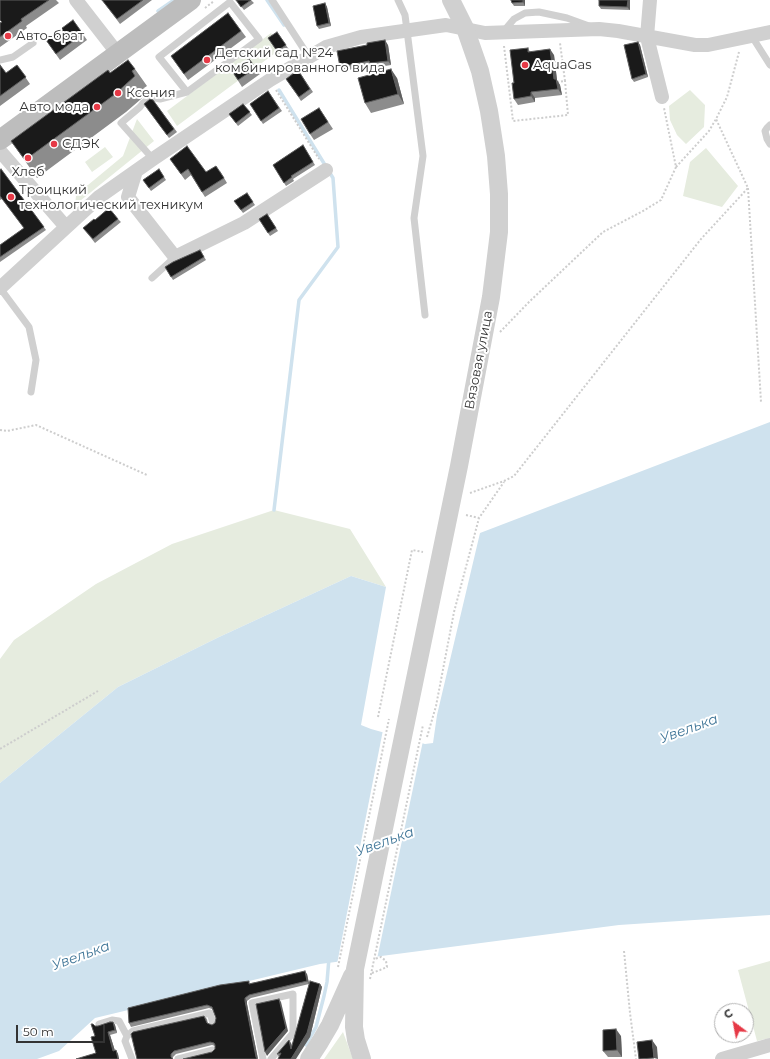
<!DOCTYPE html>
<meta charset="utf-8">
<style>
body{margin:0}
#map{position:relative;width:770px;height:1059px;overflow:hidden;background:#fff;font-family:Montserrat,sans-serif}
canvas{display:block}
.north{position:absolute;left:714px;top:1003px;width:40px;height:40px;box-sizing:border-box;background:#fff;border:1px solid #adadad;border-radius:50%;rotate:328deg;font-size:11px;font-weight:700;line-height:16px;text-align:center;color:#333}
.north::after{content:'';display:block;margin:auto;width:14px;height:18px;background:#e63946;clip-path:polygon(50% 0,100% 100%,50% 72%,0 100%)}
.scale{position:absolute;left:16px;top:1025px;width:89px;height:18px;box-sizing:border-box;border:2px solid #333;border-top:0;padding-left:5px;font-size:12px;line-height:14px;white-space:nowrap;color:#333;-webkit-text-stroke:3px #fff;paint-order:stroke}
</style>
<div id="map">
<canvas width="770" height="1059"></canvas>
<div class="north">С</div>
<div class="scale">50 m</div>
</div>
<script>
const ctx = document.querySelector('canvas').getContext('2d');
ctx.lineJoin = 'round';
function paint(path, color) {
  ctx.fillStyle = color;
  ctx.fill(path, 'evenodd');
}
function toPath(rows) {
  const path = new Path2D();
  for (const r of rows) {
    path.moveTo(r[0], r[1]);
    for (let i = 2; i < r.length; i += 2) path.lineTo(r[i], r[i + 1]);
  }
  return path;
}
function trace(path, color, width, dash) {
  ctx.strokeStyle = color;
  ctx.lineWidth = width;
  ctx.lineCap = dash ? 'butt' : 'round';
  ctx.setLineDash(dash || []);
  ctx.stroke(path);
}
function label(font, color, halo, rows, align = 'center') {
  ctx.font = font + ' Montserrat,sans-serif';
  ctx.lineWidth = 4;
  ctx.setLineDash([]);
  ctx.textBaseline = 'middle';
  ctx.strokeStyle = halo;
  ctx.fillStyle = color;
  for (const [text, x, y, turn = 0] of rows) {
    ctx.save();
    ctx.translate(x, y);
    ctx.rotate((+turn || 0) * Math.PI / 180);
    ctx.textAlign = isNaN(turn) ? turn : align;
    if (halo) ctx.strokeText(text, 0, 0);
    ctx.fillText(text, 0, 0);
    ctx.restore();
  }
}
paint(toPath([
 [271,33,282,48,177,126,167,111],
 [690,90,705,105,704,127,686,144,677,135,670,120,669,106],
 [137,119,154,141,75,205,76,196,81,188,88,185,123,156],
 [105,147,113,157,92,172,85,162],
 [706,148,738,186,722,207,683,196,690,162],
 [274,510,350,529,386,587,351,576,217,638,118,687,0,783,0,659,14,640,96,584,172,544],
 [770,961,770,1038,757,1041,738,970],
 [343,1032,353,1059,324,1059]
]), '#e6ecdf');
paint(toPath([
 [770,422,770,915,619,925,320,964,95,1018,59,1051,37,1059,0,1059,0,783,118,687,217,638,351,576,386,587,361,725,371,729,425,744,433,743,437,715,480,533]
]), '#cfe2ee');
paint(toPath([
 [383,730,423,741,377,959,337,964]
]), '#fff');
trace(toPath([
 [267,0,284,25],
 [158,11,174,0],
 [274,510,299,300,338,247,333,178,279,90],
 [311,1047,306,1045,316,1027,324,996,327,982,329,958]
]), '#cfe2ee', 3.5);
trace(toPath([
 [205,8,214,1],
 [504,46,513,121,568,115,565,81],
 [555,62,558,62,559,67,563,67],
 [557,82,565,81,560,43],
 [276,90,319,159],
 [676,167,709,131,716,119,727,97,739,52],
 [748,188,761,402],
 [500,332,530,301,603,232,643,211,661,200,676,167,664,108],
 [0,430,7,431,36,425,147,475],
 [470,493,504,481,514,476,701,239,748,188,716,119],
 [466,515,479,518],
 [378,717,412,550,423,552],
 [427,737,436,706,454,612,479,518,504,482],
 [0,749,98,691],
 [624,951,630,1013,636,1059],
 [338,967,389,719],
 [372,973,380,970,387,967,386,961,381,957,374,959],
 [370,979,423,725]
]), '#cdcdcd', 2, [2, 2]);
trace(toPath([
 [272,0,309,57],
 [398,0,405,15,423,156,414,218,425,315],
 [503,32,514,19,525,13,539,12,567,18,589,26],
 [751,35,770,65],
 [0,60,13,57,33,43],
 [770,125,767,128,765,131,767,139,770,144],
 [153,159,121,123,140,107,143,103,151,97,160,99,187,92,259,39,230,2,159,57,187,92],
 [152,278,175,257],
 [0,288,29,327,36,360,31,392],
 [99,1024,112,1020,119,1021,127,1036],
 [132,1059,125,1041,127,1036,133,1031,210,1013,213,1023],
 [178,1059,213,1050],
 [263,1059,252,1003,293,994,293,1033,271,1059]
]), '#d0d0d0', 7);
trace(toPath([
 [76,0,118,54],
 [650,0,647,37,662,97],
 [0,151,66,227],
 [136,171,128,197,175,257,244,223,326,170],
 [0,288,99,197,153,159,270,80,326,47,361,37,446,25,485,33,599,29,618,31,695,45,708,45,770,32],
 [722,1059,770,1045]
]), '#d0d0d0', 14);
trace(toPath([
 [309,1059,320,1042,330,1025,352,976],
 [362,1059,356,1040,354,1027,355,969,459,466,491,297,499,232,499,194,496,156,489,111,480,71,465,28,451,0]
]), '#d0d0d0', 18);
trace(toPath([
 [0,140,191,0]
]), '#bdbdbd', 20);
paint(toPath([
 [0,0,56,0,59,3,26,26,27,28,0,47,0,23,1,22],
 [102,0,152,0,120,24],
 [236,0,251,0,254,3,244,10],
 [525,0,525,6,514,6,512,3],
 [630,0,630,10,601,9,599,6],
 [325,3,327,7,331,26,319,29,317,26],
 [228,13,246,37,188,80,171,56],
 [73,20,87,40,60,60,46,40],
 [277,32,290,51,281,57,268,38],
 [638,42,640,45,648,77,634,82,632,79],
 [388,45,391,65,373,68,371,65,344,71,340,67],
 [528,48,530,52,554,55,557,80,560,85,562,95,535,98,535,102,518,105,514,99,514,83],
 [249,59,260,74,242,87,232,71],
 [0,65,6,73,17,65,30,84,0,106],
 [135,69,147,86,144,88,148,93,126,112,37,178,11,141],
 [298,70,313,92,301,101,286,79],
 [397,78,404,104,371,113,365,103],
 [268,91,282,111,263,124,250,104],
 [153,100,177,132,169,138,144,104],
 [243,104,252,115,238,126,229,114],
 [319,108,333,129,314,140,310,134],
 [303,145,315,165,293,179,294,181,286,186,273,165],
 [170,159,206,172,220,171,227,183,205,197,191,175,185,180],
 [1,169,46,230,0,262,0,245,24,228,2,199,0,200,0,170],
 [159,169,166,180,151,191,143,180],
 [247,193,255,205,243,213,234,201],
 [267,214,278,231,270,236,259,219],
 [118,219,121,222,95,243,83,228,95,220],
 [200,250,206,260,173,280,165,267],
 [307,974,309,983,320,984,322,987,310,1037,279,1057,277,1054,291,1043,292,1046,309,984,251,998,247,1001,247,1004,258,1059,212,1052,215,1049,215,1046,212,1045,176,1054,173,1057,173,1059,137,1059,204,1016,207,1019,208,1024,212,1025,215,1023,216,1018,212,1009,209,1008,131,1027,129,1023,251,983],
 [113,1022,115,1025,117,1033,110,1035,115,1051,116,1050,118,1054,119,1059,76,1059,96,1053,95,1026,98,1026],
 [621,1036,622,1057,608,1057,603,1051]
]), '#8c8c8c');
paint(toPath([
 [523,0,525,0,525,6,523,2],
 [628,0,630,0,630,10,627,7],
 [325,3,327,7,331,26,329,23],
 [385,40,388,45,391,65,388,61],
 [638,42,640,45,648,77,646,74],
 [550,49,554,55,557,80,560,85,562,95,558,89,554,79],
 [391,69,397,78,404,104,398,94],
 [531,92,535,98,535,102,531,96],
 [305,971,307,974,309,984,307,981],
 [320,984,322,987,310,1037,296,1059,291,1059],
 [245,998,247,1001,247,1004,258,1059,256,1057,245,1001],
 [279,999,281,1002,288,1031,267,1056,265,1052],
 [113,1022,115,1025,117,1033,115,1030],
 [616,1029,621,1036,622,1057,617,1050],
 [108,1032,110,1035,116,1054,113,1051],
 [289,1040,291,1043,293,1052,291,1049],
 [652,1040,657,1047,658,1059,654,1058],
 [116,1050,118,1054,119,1059,118,1059]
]), '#5f5f5f');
const building = toPath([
 [0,0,49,0,21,19,22,21,0,37,0,23,2,22,0,20,0,0],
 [102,0,143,0,117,19,102,0],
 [236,0,251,0,241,7,236,0],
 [511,0,523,0,523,2,512,3,511,0],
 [599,0,628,0,627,7,599,6,599,0],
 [325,3,329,23,317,26,313,6,325,3],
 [228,13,241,31,184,74,171,56,228,13],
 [73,20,83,34,56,54,46,40,73,20],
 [277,32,286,45,277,51,268,38,277,32],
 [385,40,388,61,370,63,369,61,340,67,337,51,367,45,367,43,385,40],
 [638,42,646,74,632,79,624,45,638,42],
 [528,48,528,52,550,49,554,79,556,79,558,89,531,92,531,96,514,99,512,83,514,83,510,50,528,48],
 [249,59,256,68,238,80,232,71,249,59],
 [128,60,135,69,132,71,135,76,114,95,25,160,11,141,108,70,110,73,128,60],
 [0,65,6,73,17,65,26,77,0,96,0,65],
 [391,69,398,94,365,103,358,78,391,69],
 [298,70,310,89,299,97,286,79,298,70],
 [268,91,279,108,261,121,250,104,268,91],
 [150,99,153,100,174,129,167,135,144,104,150,99],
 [243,104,250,112,236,123,229,114,243,104],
 [319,108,328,122,310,134,301,119,319,108],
 [303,145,313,162,291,176,292,177,284,183,273,165,303,145],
 [187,146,206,172,216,166,224,178,202,192,188,169,181,174,170,159,187,146],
 [1,169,44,227,0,257,0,245,24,228,0,196,0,170,1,169],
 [159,169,164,177,149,188,143,180,159,169],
 [247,193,253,202,241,210,234,201,247,193],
 [109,208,118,219,93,239,83,228,94,219,95,220,109,208],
 [267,214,276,228,268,233,259,219,267,214],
 [200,250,204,257,171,277,165,267,173,262,200,250],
 [305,971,307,981,249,995,245,998,245,1001,256,1057,257,1059,183,1059,212,1052,215,1049,215,1045,214,1043,210,1042,174,1051,171,1054,171,1057,173,1059,137,1059,131,1034,133,1032,204,1016,207,1023,212,1025,215,1023,216,1018,212,1007,207,1005,129,1023,128,1008,220,985,249,981,249,984,305,971],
 [310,981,320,984,307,1033,291,1059,278,1059,281,1053,277,1054,289,1040,291,1049,310,981],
 [279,999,286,1028,265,1052,256,1004,279,999],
 [110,1022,113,1022,115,1030,108,1032,113,1051,116,1050,118,1059,76,1059,96,1053,91,1037,95,1036,91,1024,93,1024,95,1026,98,1026,110,1022],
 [616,1029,617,1050,603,1051,603,1030,616,1029],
 [652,1040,654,1058,639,1059,637,1042,652,1040]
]);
paint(building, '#1a1a1a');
trace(building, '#5f5f5f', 1);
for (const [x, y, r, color] of [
 [8,36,4,"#e63946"],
 [207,60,4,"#e63946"],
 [525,65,4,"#e63946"],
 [118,93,4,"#e63946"],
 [97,107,4,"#e63946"],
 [54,144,4,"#e63946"],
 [28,158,4,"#e63946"],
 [11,197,4,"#e63946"]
]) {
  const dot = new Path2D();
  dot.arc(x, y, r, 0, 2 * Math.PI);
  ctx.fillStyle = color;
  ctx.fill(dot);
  trace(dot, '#fff', 1.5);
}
label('13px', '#333', '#fff', [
 ["Авто-брат",16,36],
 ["Детский сад №24",215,53],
 ["комбинированного вида",215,68],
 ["AquaGas",533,65],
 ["Ксения",126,93],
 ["Авто мода",89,107,"right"],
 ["СДЭК",62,144],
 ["Хлеб",28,172,"center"],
 ["Троицкий",19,190],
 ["технологический техникум",19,205]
], 'left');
label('13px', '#333', '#fff', [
 ["Вязовая улица",479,360,-79]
]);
label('italic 14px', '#3f7597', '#fff', [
 ["Увелька",689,729,-20],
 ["Увелька",385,842,-20],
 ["Увелька",81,956,-20]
]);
</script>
